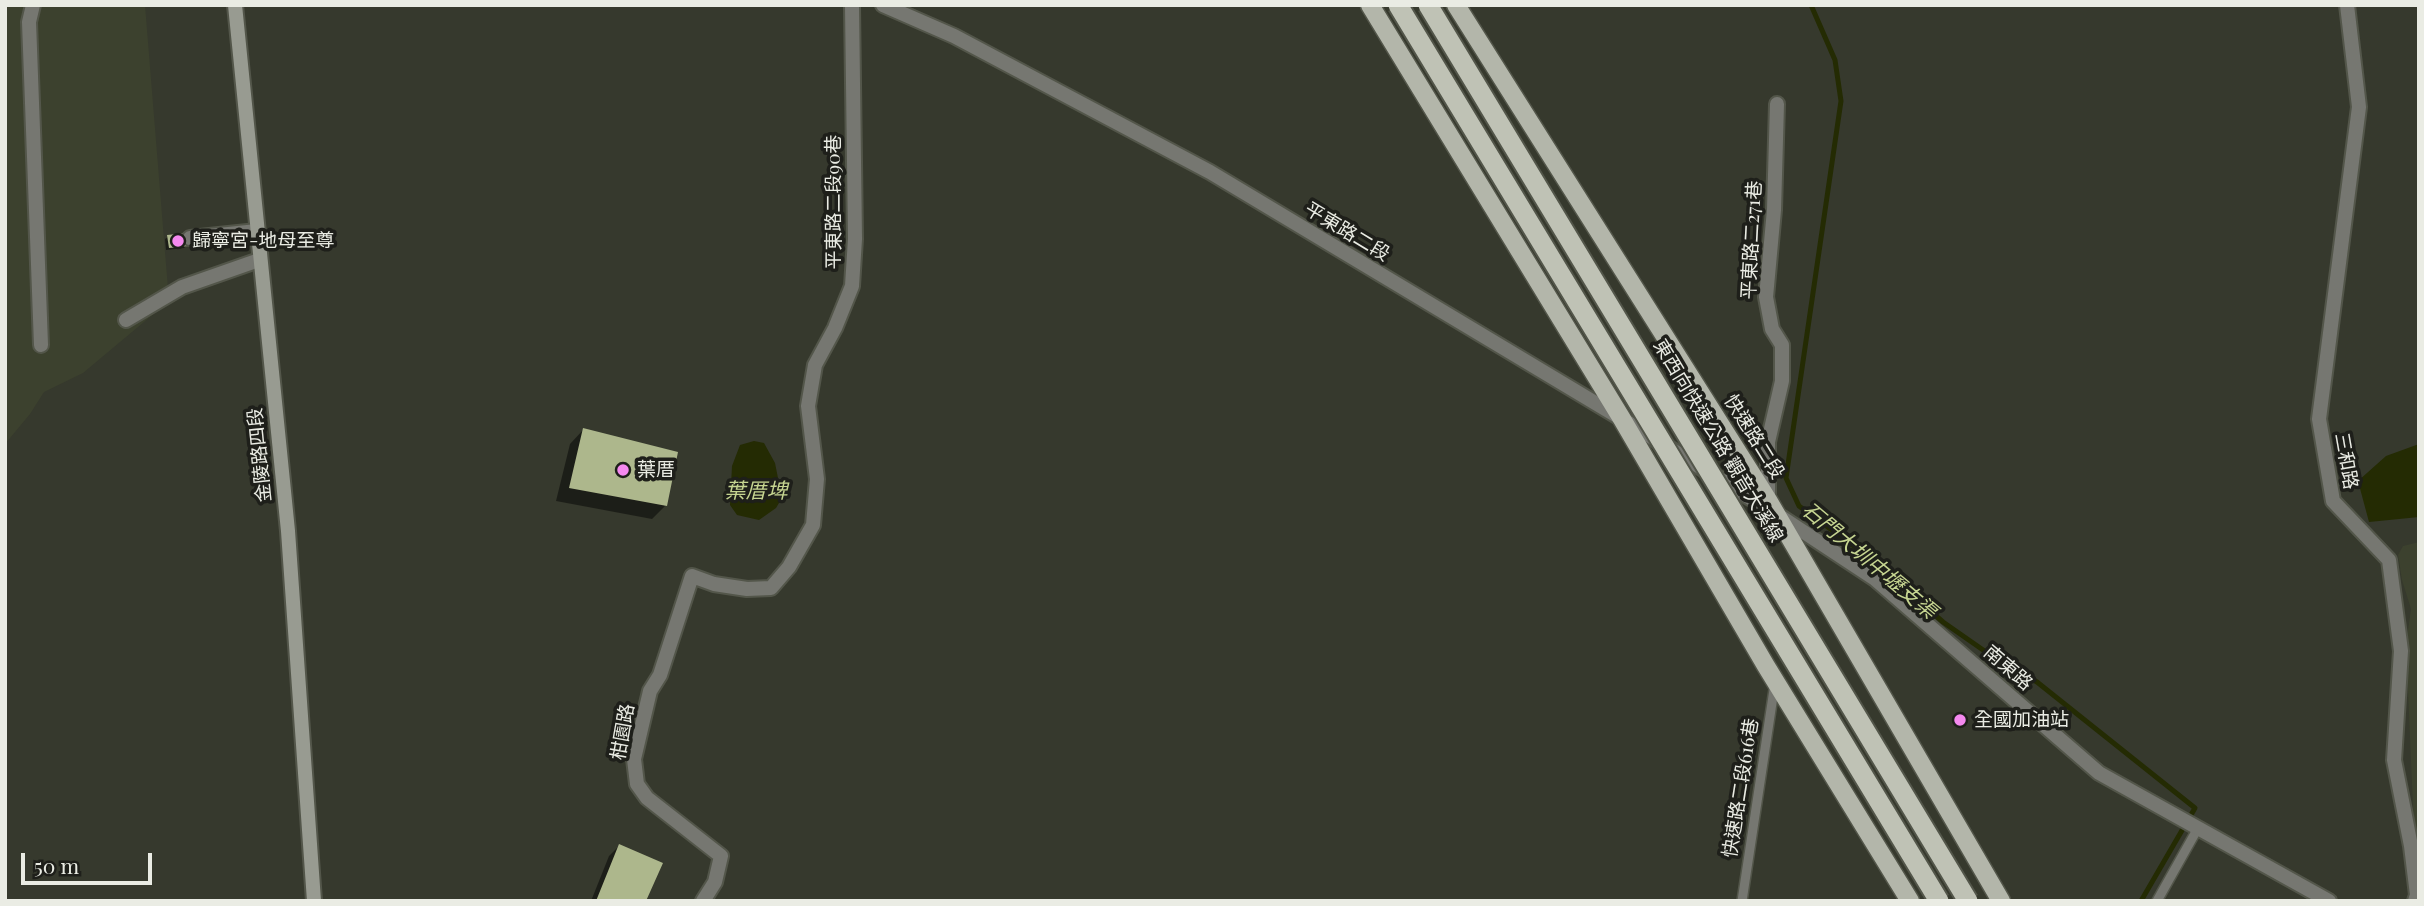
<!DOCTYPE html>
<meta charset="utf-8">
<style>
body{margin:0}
#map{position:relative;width:2424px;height:906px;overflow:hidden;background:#36392d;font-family:"Playfair Display",serif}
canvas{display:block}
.frame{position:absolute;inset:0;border:7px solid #eaece4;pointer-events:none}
.scale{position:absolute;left:21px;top:853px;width:131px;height:32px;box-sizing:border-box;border:4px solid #eaece4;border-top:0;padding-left:9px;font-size:21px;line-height:24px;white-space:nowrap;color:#eaece4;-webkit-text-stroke:5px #1e1f1a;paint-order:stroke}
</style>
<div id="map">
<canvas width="2424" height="906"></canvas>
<div class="frame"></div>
<div class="scale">50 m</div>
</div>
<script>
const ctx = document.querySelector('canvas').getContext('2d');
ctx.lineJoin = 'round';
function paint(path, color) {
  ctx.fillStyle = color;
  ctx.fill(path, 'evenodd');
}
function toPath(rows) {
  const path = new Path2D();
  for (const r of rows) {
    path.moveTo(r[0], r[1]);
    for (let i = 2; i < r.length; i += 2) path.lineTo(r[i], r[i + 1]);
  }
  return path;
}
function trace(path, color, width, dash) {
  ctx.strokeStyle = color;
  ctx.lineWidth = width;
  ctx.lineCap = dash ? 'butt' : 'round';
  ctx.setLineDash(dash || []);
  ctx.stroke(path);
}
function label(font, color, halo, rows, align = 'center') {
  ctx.font = font + ' "Playfair Display","Noto Sans TC",serif';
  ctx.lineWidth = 7;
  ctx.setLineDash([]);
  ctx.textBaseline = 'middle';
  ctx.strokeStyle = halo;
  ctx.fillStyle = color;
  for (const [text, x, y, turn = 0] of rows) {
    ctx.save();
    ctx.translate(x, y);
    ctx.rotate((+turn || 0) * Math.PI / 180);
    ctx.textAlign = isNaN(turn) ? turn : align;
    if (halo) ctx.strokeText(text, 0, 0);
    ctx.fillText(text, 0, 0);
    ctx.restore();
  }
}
paint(toPath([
 [5,5,145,5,169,301,83,373,44,392,30,414,5,444],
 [2419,542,2419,884,2414,831,2406,644,2411,609,2402,580,2398,555,2403,546]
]), '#3c412e');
paint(toPath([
 [754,441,764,443,775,463,782,498,776,508,759,520,737,515,730,505,732,466,740,445],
 [2419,444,2419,517,2369,522,2358,481,2386,456]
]), '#242b03');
paint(toPath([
 [168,237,187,245,184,248,166,250,165,239],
 [583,430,665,506,652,519,556,501,570,444],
 [619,846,645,901,591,901,609,856]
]), '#0007');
trace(toPath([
 [1811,5,1835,60,1841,101,1786,478,1799,506,1866,555,1943,622,1996,659,2037,682,2195,808,2141,901]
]), '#242b03', 5);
paint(toPath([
 [187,233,189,246,169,248,167,235],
 [583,428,678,452,667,506,569,488],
 [619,844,663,863,646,901,596,901]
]), '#adb78c');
const service = toPath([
 [1742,901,1775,683],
 [2157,901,2198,828]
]);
const minor = toPath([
 [33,5,29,22,41,345],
 [2347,5,2359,107,2319,419,2333,501,2389,560,2401,651,2394,760,2411,846,2417,895,2415,901],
 [190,238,257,231],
 [126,320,182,287,259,260],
 [1768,500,1768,442,1782,381,1782,345,1772,329,1766,297,1774,210,1777,104],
 [703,901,715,882,721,856,647,798,637,784,634,759,650,691,660,675,692,576,714,584,747,589,771,588,789,567,813,525,817,479,808,406,815,365,835,328,852,286,855,239,852,5]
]);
const tertiary = toPath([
 [883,5,954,36,1210,172,1622,419,1778,515,1875,579,2099,773,2329,901]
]);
const secondary = toPath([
 [235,5,288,531,314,901]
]);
const primary = toPath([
 [1370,5,1622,419,1766,666,1910,901],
 [1456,5,1768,500,2001,901]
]);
trace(service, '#53564a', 12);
trace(minor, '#53564a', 18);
trace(tertiary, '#53564a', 18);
trace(secondary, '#53564a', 18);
trace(primary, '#53564a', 21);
trace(service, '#767771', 9);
trace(minor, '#767771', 14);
trace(tertiary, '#767771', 14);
trace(secondary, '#989b91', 14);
trace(primary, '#b3b6aa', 18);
const trunkBridge = toPath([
 [1398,5,1939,901],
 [1428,5,1968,901]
]);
trace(trunkBridge, '#53564a', 23, []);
trace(trunkBridge, '#bfc2b5', 19);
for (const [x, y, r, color] of [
 [178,241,7,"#f589ef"],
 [623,470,7,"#f589ef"],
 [1960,720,7,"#f589ef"]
]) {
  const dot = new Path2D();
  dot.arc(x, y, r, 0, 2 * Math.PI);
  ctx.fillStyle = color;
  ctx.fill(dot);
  trace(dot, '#1e1f1a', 2.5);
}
label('19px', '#eaece4', '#1e1f1a', [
 ["平東路二段90巷",834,202,-90],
 ["平東路二段",1347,232,31],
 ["平東路二271巷",1752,240,-87],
 ["快速路二段",1754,437,58],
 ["東西向快速公路 觀音大溪線",1718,441,59],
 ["金陵路四段",260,455,-96],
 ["三和路",2346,461,80],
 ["南東路",2008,668,41],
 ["柑園路",623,732,-80],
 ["快速路二段616巷",1741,788,-81]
]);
label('19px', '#eaece4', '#1e1f1a', [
 ["歸寧宮-地母至尊",192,241],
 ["葉厝",637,470],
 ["全國加油站",1974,720]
], 'left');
label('italic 21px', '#c6d591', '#1e1f1a', [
 ["葉厝埤",756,491],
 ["石門大圳中壢支渠",1869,561,40]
]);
</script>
